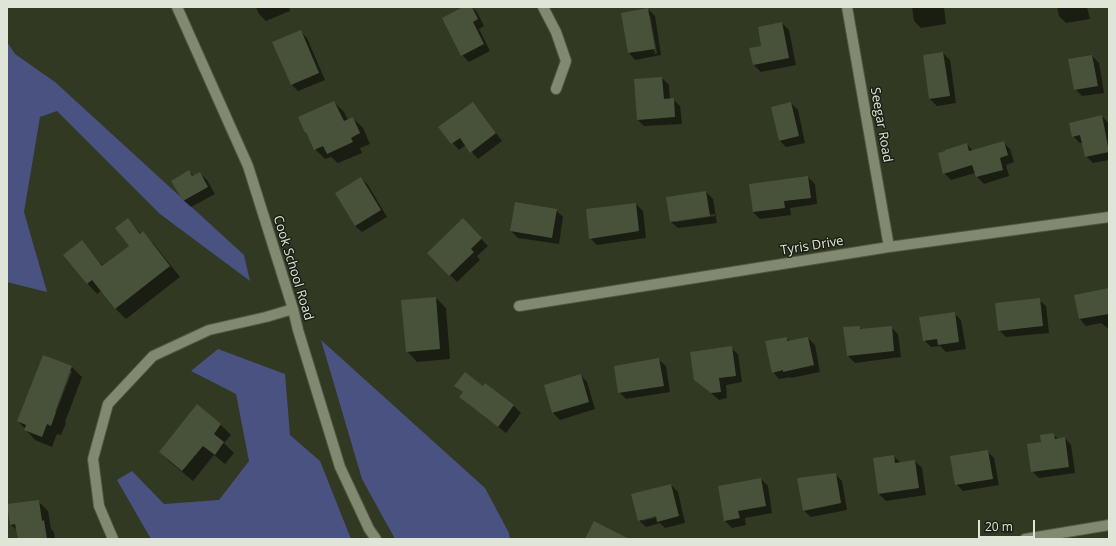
<!DOCTYPE html>
<style>
body{margin:0}
#map{position:relative;width:1116px;height:546px;overflow:hidden;background:#313922;font-family:"Open Sans",sans-serif}
canvas{display:block}
.frame{position:absolute;inset:0;border:8px solid #dfe5d7;pointer-events:none}
.scale{position:absolute;left:978px;top:520px;width:57px;height:18px;box-sizing:border-box;border:2px solid #dfe5d7;border-top:0;padding-left:5px;font-size:12px;line-height:14px;white-space:nowrap;color:#dfe5d7;-webkit-text-stroke:3px #1b1f14;paint-order:stroke}
</style>
<div id="map">
<canvas width="1116" height="546"></canvas>
<div class="frame"></div>
<div class="scale">20 m</div>
</div>
<script>
const ctx = document.querySelector('canvas').getContext('2d');
ctx.lineJoin = 'round';
function paint(path, color) {
  ctx.fillStyle = color;
  ctx.fill(path, 'evenodd');
}
function toPath(rows) {
  const path = new Path2D();
  for (const r of rows) {
    path.moveTo(r[0], r[1]);
    for (let i = 2; i < r.length; i += 2) path.lineTo(r[i], r[i + 1]);
  }
  return path;
}
function trace(path, color, width, dash) {
  ctx.strokeStyle = color;
  ctx.lineWidth = width;
  ctx.lineCap = dash ? 'butt' : 'round';
  ctx.setLineDash(dash || []);
  ctx.stroke(path);
}
function label(font, color, halo, rows, align = 'center') {
  ctx.font = font + ' "Open Sans",sans-serif';
  ctx.lineWidth = 3;
  ctx.setLineDash([]);
  ctx.textBaseline = 'middle';
  ctx.strokeStyle = halo;
  ctx.fillStyle = color;
  for (const [text, x, y, turn = 0] of rows) {
    ctx.save();
    ctx.translate(x, y);
    ctx.rotate((+turn || 0) * Math.PI / 180);
    ctx.textAlign = isNaN(turn) ? turn : align;
    if (halo) ctx.strokeText(text, 0, 0);
    ctx.fillText(text, 0, 0);
    ctx.restore();
  }
}
paint(toPath([
 [7,42,15,54,55,82,244,255,250,281,160,214,57,111,40,117,24,212,47,292,7,282],
 [321,340,485,488,509,533,510,539,395,539,362,479],
 [218,349,285,374,290,435,320,461,351,539,249,539,248,538,240,539,151,539,117,480,132,471,164,504,219,500,249,461,236,394,191,371]
]), '#4a5281');
paint(toPath([
 [256,7,289,7,290,11,266,21,259,14],
 [465,7,472,7,477,12,484,26,479,29,490,51,469,62,462,55],
 [912,7,944,7,946,24,921,28,914,21],
 [1057,7,1087,7,1090,19,1066,23,1059,16],
 [648,9,655,16,661,55,635,60,629,53],
 [648,16,650,16,657,53,655,54],
 [782,23,789,30,796,65,761,72,754,65,762,47],
 [300,31,307,38,325,80,298,91,291,84],
 [943,53,950,60,956,103,937,106,930,99],
 [1092,56,1099,63,1104,93,1082,96,1075,89],
 [662,78,669,85,670,100,673,99,680,106,682,124,644,126,637,119],
 [334,102,344,112,348,120,353,118,363,128,370,144,360,148,362,153,338,163,331,157,325,159,315,149,299,118],
 [473,103,479,110,502,141,478,159,466,145,459,150,440,128],
 [791,103,798,110,805,143,786,147,779,140],
 [1102,116,1109,124,1109,160,1093,163,1086,156,1083,143,1080,143,1073,136],
 [1003,142,1010,149,1014,162,1006,165,1009,176,984,184,977,177,975,173,951,180,944,173,967,144,973,151],
 [189,172,194,176,200,173,207,180,215,194,191,207,184,201,173,181],
 [808,177,815,184,817,204,790,208,791,215,760,219,753,212],
 [361,178,368,185,387,217,362,232,355,226],
 [706,192,713,199,717,223,678,228,671,222],
 [715,214,715,216,675,222,675,220],
 [636,204,643,211,646,238,597,245,590,238],
 [556,210,563,217,559,244,518,238,511,231],
 [128,219,141,234,143,233,153,243,180,277,126,319,116,309,102,290,97,294,87,283,82,242,103,266,130,246],
 [463,220,488,246,477,256,480,260,457,282,428,253],
 [1109,289,1109,329,1101,323,1086,326,1080,319],
 [436,298,446,308,450,359,417,362,407,351],
 [1039,300,1046,306,1049,333,1006,337,999,330],
 [954,313,961,320,966,349,946,352,940,346,931,347,924,340],
 [859,327,863,330,891,327,898,334,901,357,855,363,848,356],
 [786,338,790,342,808,338,815,345,820,372,791,378,790,377,779,379,773,372],
 [731,348,738,354,742,382,726,385,727,398,719,400,695,379],
 [44,356,72,367,82,377,65,422,66,423,61,435,57,434,52,447,35,440,18,421],
 [70,371,72,371,54,417,52,416],
 [659,360,666,366,670,392,626,399,619,392],
 [581,375,587,382,595,409,560,420,553,413,546,385],
 [456,385,483,387,485,385,514,406,521,413,506,433,468,404,461,397,464,393],
 [197,406,221,425,231,435,224,443,234,453,225,464,214,455,193,481,170,462,160,452],
 [1053,434,1058,439,1065,438,1071,445,1075,473,1039,478,1032,471,1042,443],
 [987,451,994,458,999,485,963,491,956,484],
 [893,456,901,463,915,461,922,468,926,495,886,501,879,494],
 [835,474,842,481,847,510,811,517,804,511],
 [761,479,768,486,772,513,745,518,746,525,732,528,725,521],
 [671,485,678,492,685,523,665,528,660,523,646,527,639,520],
 [661,514,661,516,642,521,642,519],
 [38,501,48,511,51,529,54,532,55,539,19,539,17,530,11,525]
]), '#0007');
paint(toPath([
 [463,7,472,7,478,19,473,22,484,44,461,56,442,18],
 [648,8,655,49,628,53,621,13],
 [782,22,789,58,753,65,749,48,761,46,758,27],
 [301,30,319,73,291,85,272,42],
 [943,52,950,96,929,99,923,55],
 [1092,55,1098,86,1074,90,1068,59],
 [662,77,664,99,674,98,675,117,637,120,634,79],
 [334,101,344,121,353,117,360,133,351,138,353,142,327,154,323,146,314,150,306,132,305,133,298,117],
 [473,102,496,133,470,153,460,138,451,144,438,127],
 [791,102,799,136,779,141,771,107],
 [1102,115,1109,152,1085,157,1080,135,1072,137,1069,123],
 [1004,141,1008,155,1000,158,1003,170,976,177,972,165,943,174,938,153,945,151,945,150,967,143,969,151],
 [189,170,192,176,200,172,208,187,183,201,171,181],
 [808,176,811,198,784,201,785,208,753,212,749,184],
 [361,177,381,210,355,226,335,193],
 [706,191,710,216,670,222,666,197],
 [515,202,557,209,552,238,510,231],
 [636,203,639,231,589,239,586,209],
 [128,218,140,234,143,231,170,266,115,309,92,280,87,284,63,255,82,240,102,266,129,246,115,228],
 [463,218,482,238,471,249,474,252,449,276,427,253],
 [1109,288,1109,314,1079,319,1074,295],
 [436,297,440,349,406,352,401,300],
 [1040,298,1043,326,998,331,995,303],
 [955,312,959,342,938,345,937,339,923,341,919,317],
 [860,326,860,329,892,326,894,351,847,356,843,327],
 [787,337,787,341,808,337,814,365,783,372,783,370,772,373,765,341],
 [732,346,736,376,719,378,721,392,711,393,694,380,690,352],
 [43,355,72,366,55,412,56,412,51,426,47,424,42,437,24,430,26,425,17,421],
 [659,358,664,386,618,393,614,366],
 [465,372,483,386,485,383,514,405,498,427,459,397,463,392,454,386],
 [581,374,589,402,552,413,544,385],
 [197,404,221,424,214,434,224,442,215,455,203,446,182,471,159,452],
 [1054,433,1055,439,1065,437,1069,467,1031,472,1027,444,1041,442,1040,435],
 [988,450,993,479,955,485,950,456],
 [894,455,895,463,915,460,919,488,878,494,873,458],
 [836,473,841,503,803,511,797,478],
 [761,478,766,506,738,511,740,518,724,521,718,486],
 [671,484,679,516,657,522,656,516,638,521,631,494],
 [39,500,42,521,44,520,47,539,18,539,15,524,10,525,7,504],
 [594,521,629,539,585,539]
]), '#485139');
const minor = toPath([
 [177,7,248,166,293,309,298,330,340,467,369,529,376,539],
 [543,7,556,32,566,61,556,89],
 [847,7,889,247],
 [519,306,889,247,1109,217],
 [113,539,99,506,93,459,108,404,153,356,209,330,266,317,293,309],
 [1025,539,1109,525]
]);
trace(minor, '#505743', 12);
trace(minor, '#818a70', 10);
label('13px', '#dfe5d7', '#1b1f14', [
 ["Seegar Road",881,125,80],
 ["Tyris Drive",812,246,-9],
 ["Cook School Road",293,268,73]
]);
</script>
